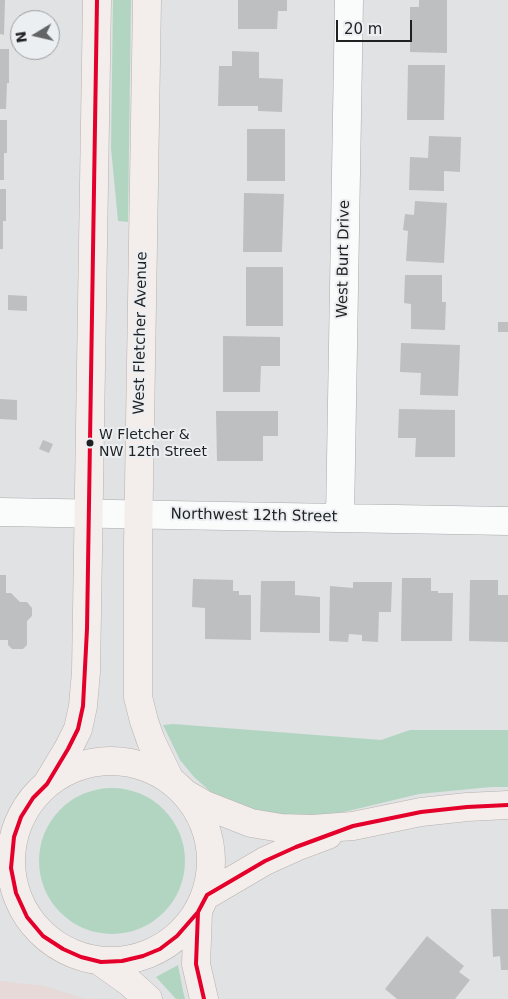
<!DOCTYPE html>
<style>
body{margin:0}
#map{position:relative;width:508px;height:999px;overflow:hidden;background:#e0e2e4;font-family:"DejaVu Sans",sans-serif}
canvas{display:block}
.north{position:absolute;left:10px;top:10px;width:50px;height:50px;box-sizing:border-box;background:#eceff2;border:1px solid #9a9c9e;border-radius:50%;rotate:261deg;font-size:14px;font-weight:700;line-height:20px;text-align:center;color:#1f2021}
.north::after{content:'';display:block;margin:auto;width:18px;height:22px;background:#636465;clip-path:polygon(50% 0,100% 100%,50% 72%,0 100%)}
.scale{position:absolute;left:336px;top:20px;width:76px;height:22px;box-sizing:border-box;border:2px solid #1f2021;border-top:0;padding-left:6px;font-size:15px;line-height:18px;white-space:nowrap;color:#1f2021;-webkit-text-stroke:4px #eceff2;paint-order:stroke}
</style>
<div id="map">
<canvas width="508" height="999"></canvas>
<div class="north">N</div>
<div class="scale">20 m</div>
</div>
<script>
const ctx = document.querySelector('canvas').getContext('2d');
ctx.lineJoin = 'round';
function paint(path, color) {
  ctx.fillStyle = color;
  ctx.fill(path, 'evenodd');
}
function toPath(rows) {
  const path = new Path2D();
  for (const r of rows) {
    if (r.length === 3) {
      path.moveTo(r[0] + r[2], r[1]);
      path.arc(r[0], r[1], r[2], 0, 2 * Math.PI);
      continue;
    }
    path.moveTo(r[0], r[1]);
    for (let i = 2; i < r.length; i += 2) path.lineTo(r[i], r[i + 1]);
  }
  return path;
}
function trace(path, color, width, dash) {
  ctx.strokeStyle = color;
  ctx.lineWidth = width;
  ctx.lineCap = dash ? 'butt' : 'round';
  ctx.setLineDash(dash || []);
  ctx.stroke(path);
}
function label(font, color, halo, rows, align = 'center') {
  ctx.font = font + ' "DejaVu Sans",sans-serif';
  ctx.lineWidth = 4;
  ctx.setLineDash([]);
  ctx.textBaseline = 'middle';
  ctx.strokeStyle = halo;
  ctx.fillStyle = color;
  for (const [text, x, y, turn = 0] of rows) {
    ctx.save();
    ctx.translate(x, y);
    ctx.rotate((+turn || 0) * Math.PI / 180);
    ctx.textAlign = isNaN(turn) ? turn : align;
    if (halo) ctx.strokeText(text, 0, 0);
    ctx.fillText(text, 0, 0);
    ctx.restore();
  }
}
paint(toPath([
 [0,981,45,986,85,999,0,999]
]), '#e6d9d7');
paint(toPath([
 [113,0,131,0,128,222,118,221,111,148],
 [173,724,381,740,410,730,508,730,508,787,491,787,419,794,344,812,308,817,267,815,235,806,212,793,194,777,180,760,163,725],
 [112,861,73],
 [178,965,183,991,185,999,176,999,156,977]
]), '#b2d5c2');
paint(toPath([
 [0,0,5,0,4,35,0,34],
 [238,0,287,0,287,11,278,11,277,29,238,29],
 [419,0,447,0,447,53,410,52,410,7,419,7],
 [0,49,9,49,9,83,7,83,6,109,0,109],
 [232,51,259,52,259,78,283,79,282,112,258,111,258,106,218,106,219,66,232,66],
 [408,65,445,65,444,120,407,120],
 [0,120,7,120,7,153,4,153,4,180,0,180],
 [247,129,285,129,285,181,247,181],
 [429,136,461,137,460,172,444,171,444,191,409,190,410,157,428,158],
 [0,189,6,189,6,221,3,221,3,249,0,249],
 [244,193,284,194,282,252,243,252],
 [415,201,447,203,444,263,406,261,408,231,403,230,405,214,414,215],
 [246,267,283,267,283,326,246,326],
 [405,275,442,275,442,302,446,302,445,330,411,329,411,304,404,303],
 [8,295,27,296,27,311,8,310],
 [498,322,508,322,508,332,498,332],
 [223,336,280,337,280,366,261,366,260,392,223,392],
 [401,343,460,345,458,396,420,395,421,373,400,372],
 [0,399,17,400,17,420,0,419],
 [399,409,455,410,455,457,415,457,416,438,398,438],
 [216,411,278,411,278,436,263,436,263,461,217,461],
 [43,440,53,444,49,453,39,449],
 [0,575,6,575,6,593,11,593,20,602,27,602,32,608,32,616,27,621,27,645,23,649,12,649,8,645,8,640,0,640],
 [402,578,431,578,431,591,438,591,438,593,453,593,452,641,401,641],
 [193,579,233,580,233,591,239,591,239,595,251,595,251,640,205,639,205,608,192,607],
 [470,580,498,580,498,595,508,595,508,642,469,641],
 [261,581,295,581,295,595,320,597,320,633,260,632],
 [353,582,392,582,391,612,379,612,378,642,362,641,362,635,349,634,348,642,329,641,330,586,353,588],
 [491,909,508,909,508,970,501,970,500,956,493,957],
 [427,936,464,966,459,972,470,980,455,999,397,999,385,989]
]), '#bebfc0');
const minor = toPath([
 [0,512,508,521],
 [340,518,349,0]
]);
const major = toPath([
 [147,0,138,545,138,697,144,721,151,741,170,780],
 [111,861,100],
 [47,784,68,749,78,729,83,706,86,672,97,0],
 [186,794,205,805,251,823,281,828,312,829,353,826,421,812,467,807,508,805],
 [207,895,265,861,296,847,328,835],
 [198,912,196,964,204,999],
 [101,962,129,982,148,999]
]);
trace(minor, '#a8aaab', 29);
trace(major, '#b9b0ae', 29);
trace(minor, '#fafbfb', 28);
trace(major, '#f3eeec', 28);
trace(toPath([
 [97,0,87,629,83,706,78,729,68,749,47,784,33,798,21,817,14,837,11,868,16,893,27,917,43,936,63,949,81,957,101,962,122,961,143,956,160,949,177,936,198,912,207,895,265,861,296,847,353,826,421,812,467,807,508,805],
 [198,912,196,964,204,999]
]), '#e4002b', 4);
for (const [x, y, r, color] of [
 [90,443,4.5,"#1f2021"]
]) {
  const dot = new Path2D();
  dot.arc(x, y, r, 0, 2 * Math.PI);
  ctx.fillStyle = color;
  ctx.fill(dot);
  trace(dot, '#eceff2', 2);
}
label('14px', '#1f2021', '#eceff2', [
 ["W Fletcher &",99,435],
 ["NW 12th Street",99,452]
], 'left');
label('15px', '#1f2021', '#eceff2', [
 ["West Burt Drive",344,259,-89],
 ["West Fletcher Avenue",141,333,-89],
 ["Northwest 12th Street",254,516,1]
]);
</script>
